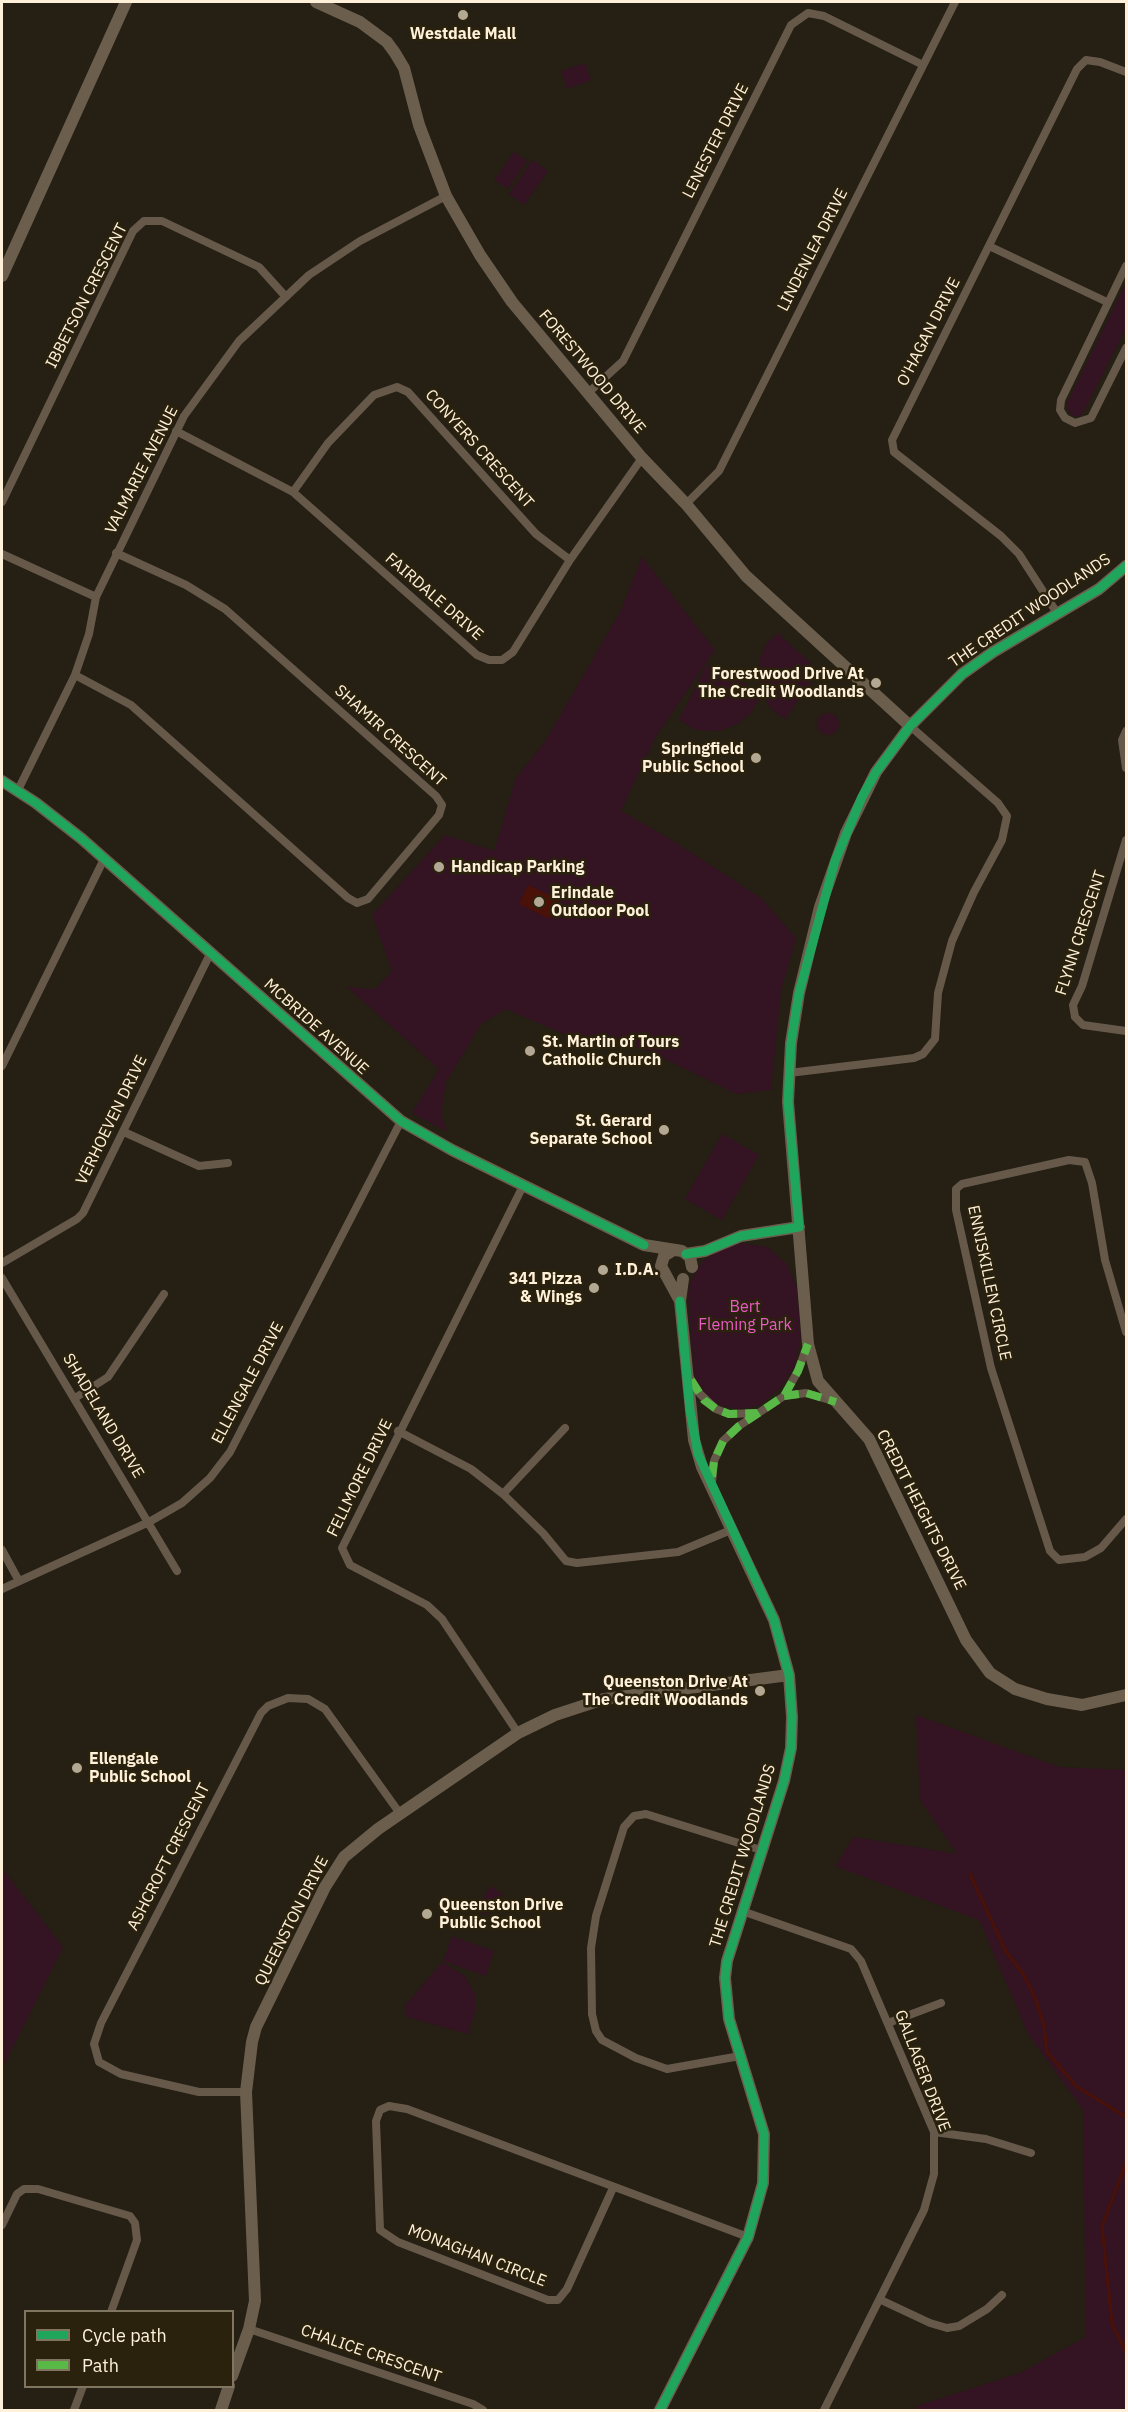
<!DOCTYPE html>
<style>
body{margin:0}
#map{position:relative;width:1128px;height:2412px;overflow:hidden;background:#251f14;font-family:"IBM Plex Sans",sans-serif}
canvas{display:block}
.frame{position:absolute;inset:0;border:3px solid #fff1d9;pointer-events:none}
.legend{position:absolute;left:24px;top:2310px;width:210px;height:78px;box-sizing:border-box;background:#2b220e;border:2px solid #80755f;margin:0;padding:8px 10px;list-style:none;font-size:18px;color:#fff1d9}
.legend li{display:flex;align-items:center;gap:12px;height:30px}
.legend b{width:30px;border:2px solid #80755f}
</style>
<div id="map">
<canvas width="1128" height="2412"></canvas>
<div class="frame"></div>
<ul class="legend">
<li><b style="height:8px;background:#20a55d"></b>Cycle path</li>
<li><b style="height:8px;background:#58b947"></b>Path</li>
</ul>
</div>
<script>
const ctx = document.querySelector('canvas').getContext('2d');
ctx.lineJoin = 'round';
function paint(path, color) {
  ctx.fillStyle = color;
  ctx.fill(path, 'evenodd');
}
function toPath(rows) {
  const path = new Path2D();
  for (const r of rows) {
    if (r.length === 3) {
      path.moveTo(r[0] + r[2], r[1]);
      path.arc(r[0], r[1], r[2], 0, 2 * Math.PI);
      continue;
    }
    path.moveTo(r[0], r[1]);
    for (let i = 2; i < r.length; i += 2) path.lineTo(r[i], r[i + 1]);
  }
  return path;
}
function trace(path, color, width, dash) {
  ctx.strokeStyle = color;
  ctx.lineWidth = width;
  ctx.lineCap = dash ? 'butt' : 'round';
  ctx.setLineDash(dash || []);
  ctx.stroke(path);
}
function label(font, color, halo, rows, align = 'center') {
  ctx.font = font + ' "IBM Plex Sans",sans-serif';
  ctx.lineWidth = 5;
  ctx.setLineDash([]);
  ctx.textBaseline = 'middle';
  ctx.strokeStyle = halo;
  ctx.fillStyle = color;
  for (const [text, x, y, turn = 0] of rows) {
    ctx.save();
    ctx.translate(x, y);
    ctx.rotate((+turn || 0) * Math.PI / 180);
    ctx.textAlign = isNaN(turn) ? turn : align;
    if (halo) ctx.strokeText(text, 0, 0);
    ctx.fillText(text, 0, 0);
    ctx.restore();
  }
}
paint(toPath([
 [585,63,591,80,567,89,561,71],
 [514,152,527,161,508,189,494,180],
 [532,160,548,171,524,205,509,194],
 [1126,283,1126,328,1083,413,1079,417,1071,415,1066,405],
 [642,557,715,650,655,738,621,811,670,839,761,898,796,938,781,991,771,1090,736,1094,649,1051,606,1039,582,1042,506,1009,482,1023,446,1082,441,1114,447,1132,412,1113,439,1069,347,987,375,989,392,971,372,915,445,835,494,851,516,778,546,740,621,610],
 [778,633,819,671,785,719,771,709,762,694,751,713,737,724,720,731,695,730,679,720,706,666,711,665,762,693,757,679,761,655,766,644],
 [828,724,11],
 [722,1134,759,1155,722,1220,685,1199],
 [740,1243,767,1247,788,1265,797,1288,801,1338,795,1365,782,1386,758,1406,739,1409,722,1406,710,1399,695,1379,688,1295,690,1283,701,1263,715,1252],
 [916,1715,1059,1767,1126,1770,1126,2410,915,2410,917,2406,1020,2373,1086,2337,1083,2110,1028,2034,979,1920,835,1866,854,1837,957,1854,920,1800],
 [2,1868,63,1947,2,2069],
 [491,1886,503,1894,490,1913,482,1914,477,1906],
 [452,1936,494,1951,486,1976,443,1961],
 [442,1962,465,1976,476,1996,476,2007,468,2034,407,2017,404,2007]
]), '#341322');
paint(toPath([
 [528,885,559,900,550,919,519,904]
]), '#491107');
trace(toPath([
 [970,1874,1006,1952,1024,1975,1036,2000,1044,2026,1047,2052,1077,2087,1126,2117],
 [1126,2163,1102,2226,1112,2324,1126,2352]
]), '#491107', 3);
trace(toPath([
 [989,246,1107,302],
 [1126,266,1061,400,1060,410,1065,418,1075,423,1091,418,1126,348],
 [589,392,623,361,791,25,808,13,824,16,923,65],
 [176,431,293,492,477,655,489,660,502,660,513,652,570,560,642,458],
 [293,492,328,443,374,395,397,387,408,392,536,534,570,560],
 [2,502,133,231,144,221,162,221,259,267,286,297],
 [686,504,719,471,955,2],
 [2,554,96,597],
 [1057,613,1019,554,1001,536,894,452,892,440,1077,69,1086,60,1100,62,1126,72],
 [75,675,131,705,348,898,357,903,368,899,439,815,442,805,436,796,225,609,186,585,116,553],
 [1126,731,1122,740,1126,768],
 [18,790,75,675,89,634,96,597,184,416,239,341,309,275,360,241,446,196],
 [1126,840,1082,986,1073,1005,1075,1017,1083,1025,1126,1031],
 [2,1066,104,859],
 [789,1073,914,1058,923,1054,935,1039,938,993,952,941,974,892,1002,840,1007,816,998,803,910,726],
 [124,1132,199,1166,228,1163],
 [2,1263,77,1219,83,1213,210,954],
 [2,1278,177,1571],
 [1126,1332,1105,1260,1092,1183,1085,1162,1069,1160,962,1184,956,1189,956,1210,991,1368,1050,1551,1059,1560,1085,1557,1101,1548,1126,1519],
 [690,1378,700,1394,716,1409,729,1414,757,1413],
 [784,1396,806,1393,833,1401],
 [75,1398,108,1377,164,1294],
 [398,1431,471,1469,503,1494,543,1533,566,1561,577,1563,678,1552,731,1530],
 [712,1483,714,1461,723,1441,739,1426,784,1396,798,1371,807,1346],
 [503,1494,565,1428],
 [2,1550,19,1581],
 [2,1589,149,1522,182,1503,210,1478,230,1452,401,1121],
 [518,1733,442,1619,427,1605,350,1565,342,1548,523,1186],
 [742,1911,851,1949,861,1961,934,2132,934,2174,924,2210,824,2410],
 [888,2023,941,2003],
 [740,2056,667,2069,636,2058,602,2040,596,2031,592,2014,591,1948,596,1916,624,1827,634,1816,646,1814,761,1850],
 [246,2092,199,2092,121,2074,99,2062,94,2044,101,2023,261,1713,268,1706,288,1698,308,1699,325,1709,401,1815],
 [934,2132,986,2139,1031,2153],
 [613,2188,567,2289,558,2300,548,2300,398,2242,380,2230,376,2121,380,2110,389,2106,407,2109,748,2237],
 [2,2225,17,2194,24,2189,38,2189,130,2216,135,2223,137,2240,111,2312],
 [881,2300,930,2323,947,2328,959,2326,987,2309,1002,2295],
 [249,2329,473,2404,483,2410],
 [74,2410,83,2386]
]), '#66594a', 8);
trace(toPath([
 [316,2,360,22,387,42,395,53,404,68,419,125,446,196,480,255,512,302,642,458,686,504,746,576,910,726],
 [2,276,126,2],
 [1126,566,1099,589,993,652,962,674,910,726,876,772,846,833,820,907,799,993,791,1043,788,1102,808,1344,818,1381,869,1439,966,1640,990,1673,1015,1689,1047,1699,1082,1705,1126,1695],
 [2,781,36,803,82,839,401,1121,452,1150,644,1245,682,1251,690,1257,692,1267],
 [672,1251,664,1256,661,1266,680,1301],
 [686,1254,705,1251,741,1236,799,1227],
 [232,2376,249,2329,255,2301,246,2092,252,2042,256,2027,325,1887,344,1857,378,1829,518,1733,555,1715,604,1699,789,1675],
 [221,2410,229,2386],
 [660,2410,748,2237,763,2183,764,2134,729,2019,725,1978,727,1961,784,1781,791,1748,792,1717,789,1675,774,1620,702,1467,694,1440,680,1301,683,1279]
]), '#6b5e4d', 12);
trace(toPath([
 [691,1380,704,1400,716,1409,729,1414,757,1413],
 [784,1396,806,1393,836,1402],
 [712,1477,714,1461,723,1441,739,1426,784,1396,798,1371,808,1344]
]), '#58b947', 8, [15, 8]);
trace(toPath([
 [2,781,36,803,82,839,401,1121,452,1150,644,1245],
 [686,1254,705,1251,741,1236,799,1227,788,1102,791,1043,799,993,835,861,862,797,876,772,910,726,962,674,993,652,1099,589,1126,566],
 [660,2410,748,2237,763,2183,764,2134,729,2019,725,1978,727,1961,784,1781,791,1748,792,1717,789,1675,774,1620,698,1454,690,1410,680,1301]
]), '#20a55d', 9);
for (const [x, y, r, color] of [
 [463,15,6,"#b3a894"],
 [876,683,6,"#b3a894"],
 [756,758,6,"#b3a894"],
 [439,867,6,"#b3a894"],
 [539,902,6,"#b3a894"],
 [530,1051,6,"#b3a894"],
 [664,1130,6,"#b3a894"],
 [603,1270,6,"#b3a894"],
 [594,1288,6,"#b3a894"],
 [760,1691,6,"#b3a894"],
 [77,1768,6,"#b3a894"],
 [427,1914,6,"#b3a894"]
]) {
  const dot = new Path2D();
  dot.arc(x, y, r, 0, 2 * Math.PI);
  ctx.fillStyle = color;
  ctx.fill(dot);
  trace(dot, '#2b220e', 2);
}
label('bold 16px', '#fff1d9', '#2b220e', [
 ["Westdale Mall",463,34,"center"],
 ["Forestwood Drive At",864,674,"right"],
 ["The Credit Woodlands",864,692,"right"],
 ["Springfield",744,749,"right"],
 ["Public School",744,767,"right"],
 ["Handicap Parking",451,867],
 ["Erindale",551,893],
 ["Outdoor Pool",551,911],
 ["St. Martin of Tours",542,1042],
 ["Catholic Church",542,1060],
 ["St. Gerard",652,1121,"right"],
 ["Separate School",652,1139,"right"],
 ["I.D.A.",615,1270],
 ["341 Pizza",582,1279,"right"],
 ["& Wings",582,1297,"right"],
 ["Queenston Drive At",748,1682,"right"],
 ["The Credit Woodlands",748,1700,"right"],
 ["Ellengale",89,1759],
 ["Public School",89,1777],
 ["Queenston Drive",439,1905],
 ["Public School",439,1923]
], 'left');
label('16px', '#fff1d9', '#2b220e', [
 ["LENESTER DRIVE",716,141,-63],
 ["LINDENLEA DRIVE",813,250,-63],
 ["IBBETSON CRESCENT",87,296,-63],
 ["O'HAGAN DRIVE",929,332,-63],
 ["FORESTWOOD DRIVE",592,372,50],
 ["CONYERS CRESCENT",479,449,48],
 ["VALMARIE AVENUE",142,470,-63],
 ["FAIRDALE DRIVE",434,597,41],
 ["THE CREDIT WOODLANDS",1030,611,-34],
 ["SHAMIR CRESCENT",390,736,42],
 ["FLYNN CRESCENT",1081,933,-72],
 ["MCBRIDE AVENUE",316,1027,42],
 ["VERHOEVEN DRIVE",112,1120,-64],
 ["ENNISKILLEN CIRCLE",989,1283,78],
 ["ELLENGALE DRIVE",248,1383,-62],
 ["SHADELAND DRIVE",103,1416,59],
 ["FELLMORE DRIVE",360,1478,-64],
 ["CREDIT HEIGHTS DRIVE",921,1510,63],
 ["THE CREDIT WOODLANDS",743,1856,-73],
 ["ASHCROFT CRESCENT",169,1857,-63],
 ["QUEENSTON DRIVE",292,1921,-63],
 ["GALLAGER DRIVE",922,2071,69],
 ["MONAGHAN CIRCLE",477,2256,21],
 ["CHALICE CRESCENT",371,2354,19]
]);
label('16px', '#ea59c5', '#2b220e', [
 ["Bert",745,1307],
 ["Fleming Park",745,1325]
]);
</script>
